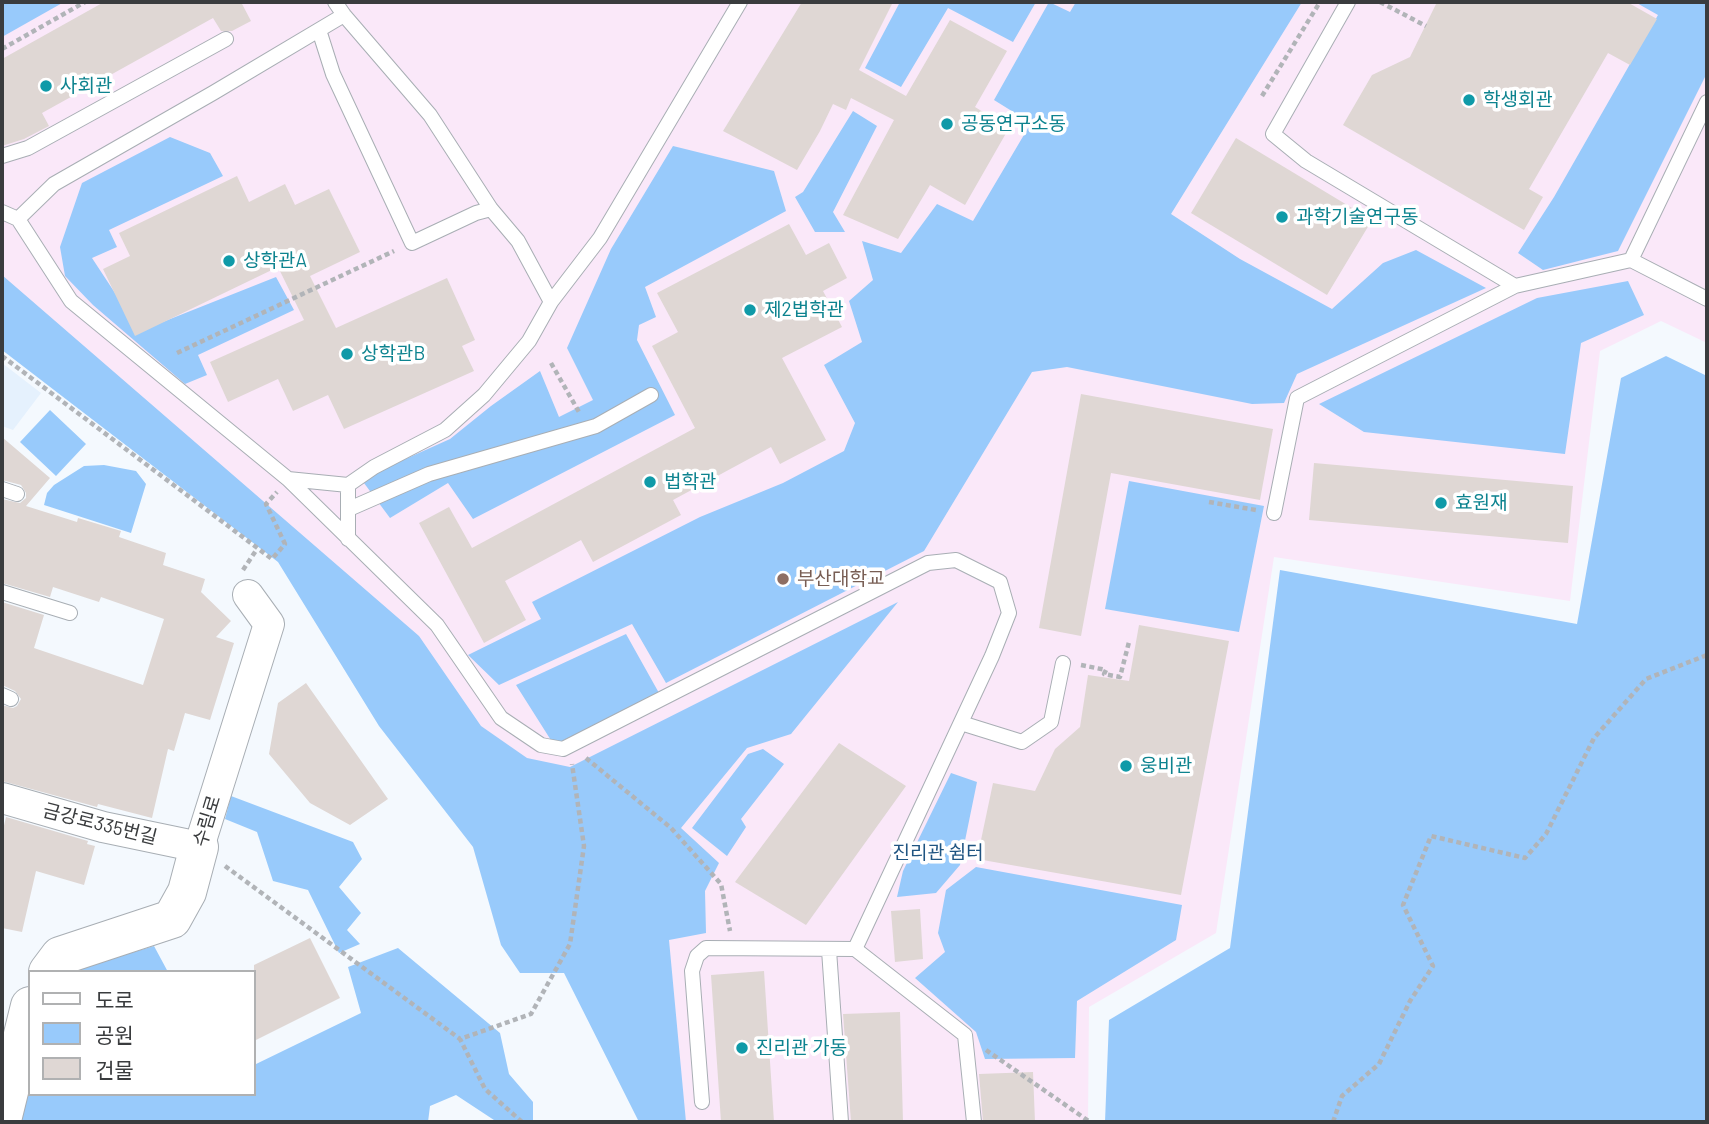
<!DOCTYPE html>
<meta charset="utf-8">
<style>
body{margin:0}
#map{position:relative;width:1709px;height:1124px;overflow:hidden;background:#f4f9fe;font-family:Barlow,"Noto Sans KR",sans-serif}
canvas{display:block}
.frame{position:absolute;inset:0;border:4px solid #3a3c3e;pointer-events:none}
.legend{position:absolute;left:28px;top:970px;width:228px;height:126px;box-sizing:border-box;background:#fff;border:2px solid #b0b1b2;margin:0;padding:9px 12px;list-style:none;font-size:21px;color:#3a3c3e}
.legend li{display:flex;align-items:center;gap:14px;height:35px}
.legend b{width:35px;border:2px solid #b0b1b2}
</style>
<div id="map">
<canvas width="1709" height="1124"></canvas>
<div class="frame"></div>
<ul class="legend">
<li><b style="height:9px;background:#fff"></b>도로</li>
<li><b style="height:19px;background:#98cafb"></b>공원</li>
<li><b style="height:19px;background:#dfd7d4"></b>건물</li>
</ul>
</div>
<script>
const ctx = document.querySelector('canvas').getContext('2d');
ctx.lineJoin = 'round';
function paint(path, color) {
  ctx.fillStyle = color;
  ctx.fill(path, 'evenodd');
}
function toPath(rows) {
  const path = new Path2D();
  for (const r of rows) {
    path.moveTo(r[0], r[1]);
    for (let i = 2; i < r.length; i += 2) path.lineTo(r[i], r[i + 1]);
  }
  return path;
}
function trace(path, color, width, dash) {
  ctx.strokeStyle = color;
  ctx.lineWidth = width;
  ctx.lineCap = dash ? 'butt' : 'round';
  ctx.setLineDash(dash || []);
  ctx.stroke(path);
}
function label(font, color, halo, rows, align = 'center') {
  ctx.font = font + ' Barlow,"Noto Sans KR",sans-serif';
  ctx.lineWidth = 7;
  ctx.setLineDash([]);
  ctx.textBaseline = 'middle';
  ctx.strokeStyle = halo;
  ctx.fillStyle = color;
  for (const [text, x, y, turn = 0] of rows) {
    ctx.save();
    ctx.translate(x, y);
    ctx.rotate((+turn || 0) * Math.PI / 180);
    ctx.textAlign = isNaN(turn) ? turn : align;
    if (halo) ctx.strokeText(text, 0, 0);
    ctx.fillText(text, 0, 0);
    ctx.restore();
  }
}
paint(toPath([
 [2,363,41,393,13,430,2,426]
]), '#e5f1fd');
paint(toPath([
 [2,2,1707,2,1707,343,1661,321,1600,351,1570,601,1274,557,1216,933,1089,1007,1088,1122,663,1122,618,919,281,556,2,337]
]), '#fae8f9');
paint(toPath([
 [2,2,64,2,2,37],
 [900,2,1036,2,1013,42,948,8,901,87,865,68],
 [1049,2,1070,12,1076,2,1302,2,1171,214,1240,259,1332,309,1383,263,1416,250,1486,288,1297,374,1284,403,1252,404,1067,367,1032,372,924,551,666,683,632,624,499,685,468,655,541,619,532,602,700,517,783,483,844,451,855,423,824,365,862,342,849,301,873,280,862,241,901,253,937,204,973,221,1031,123,994,100],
 [1635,2,1707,2,1707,73,1618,251,1543,270,1518,253,1554,197,1658,15],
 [853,111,877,126,833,212,845,232,815,232,795,197,803,192],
 [170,137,210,153,223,176,109,230,117,247,92,258,140,331,276,277,294,310,198,355,207,375,185,384,93,305,65,276,60,247,82,183],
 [673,146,774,171,786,211,645,287,656,317,639,325,637,340,675,415,473,519,448,483,390,518,361,479,450,439,491,406,540,371,559,417,593,400,567,348,611,249],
 [2,275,419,636,481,726,527,758,570,767,898,602,791,734,747,748,681,828,719,863,705,891,706,933,669,940,686,1122,639,1122,564,973,520,973,501,945,473,847,379,726,278,562,2,350],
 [1628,281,1644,315,1581,343,1565,454,1364,432,1319,404,1537,298],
 [1666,356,1707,376,1707,1122,1105,1122,1109,1020,1230,948,1280,570,1577,624,1621,378],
 [50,410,86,444,56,476,20,442],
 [104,465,136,471,146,484,131,533,44,505,47,493,54,485,84,466],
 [1129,481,1264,506,1239,632,1105,609],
 [626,634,659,693,554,745,516,685],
 [763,749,784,764,741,819,746,827,727,856,692,828,748,754],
 [951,773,977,782,960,865,936,893,897,897,903,871],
 [231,796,353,842,362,859,339,887,361,913,347,930,360,944,339,953,308,890,273,881,257,832,225,819],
 [976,867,1182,905,1176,940,1077,1001,1075,1058,985,1059,976,1032,915,978,945,952,938,933,946,890],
 [154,946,168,972,73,972,74,970],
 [398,948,500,1033,509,1074,533,1102,533,1122,497,1122,456,1095,430,1106,428,1122,17,1122,30,1073,30,1094,254,1094,254,1065,361,1013,348,967]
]), '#98cafb');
paint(toPath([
 [104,2,241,2,251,21,232,31,221,31,213,18,42,113,49,126,24,139,2,146,2,59],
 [802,2,893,2,859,70,906,96,950,20,1007,51,975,107,1009,128,965,205,930,185,898,239,843,215,894,120,851,98,846,110,833,104,820,131,797,170,723,131],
 [1437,2,1627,2,1657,19,1630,65,1608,53,1529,189,1543,197,1524,230,1343,125,1372,75,1410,57],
 [1236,138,1372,220,1327,295,1191,213],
 [237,176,249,202,285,184,295,205,329,189,360,252,310,276,336,328,447,278,475,340,462,346,474,371,344,429,328,395,293,411,278,379,228,402,210,362,304,320,278,267,135,336,103,269,130,256,119,233],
 [789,224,806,255,829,243,847,278,823,291,842,327,782,358,826,440,780,464,771,447,673,500,681,515,593,562,581,540,505,581,526,620,484,643,419,523,449,507,472,548,695,428,652,346,678,332,657,293],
 [1081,394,1273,429,1260,500,1111,473,1081,636,1039,628],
 [2,437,50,478,26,506,77,522,78,518,121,531,119,537,166,553,163,565,205,579,201,592,231,621,216,637,234,643,210,720,185,713,174,751,168,749,152,818,98,804,97,807,2,781,2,705,13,708,17,706,21,699,15,691,2,685,2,602,44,615,34,648,143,685,164,619,101,597,99,602,53,587,50,597,2,583,2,499,20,503,26,498,26,493,21,485,2,480],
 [1314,463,1573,486,1568,543,1309,520],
 [1139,625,1229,641,1181,895,977,859,993,783,1035,791,1055,749,1080,727,1088,675,1129,681],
 [306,683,388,799,350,825,310,803,269,754,278,703],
 [839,743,906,786,806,925,735,882],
 [6,817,88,841,87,844,95,846,84,885,36,871,22,932,2,928,2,834],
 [920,909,923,959,895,962,891,911],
 [310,938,340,998,254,1041,254,965],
 [764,971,774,1122,721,1122,711,975],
 [900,1012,903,1122,851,1122,843,1014],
 [1033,1072,1035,1122,983,1122,979,1074]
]), '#dfd7d4');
const service = toPath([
 [335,2,344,15,430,115,491,209,518,241,551,302,529,341,484,395,445,430,374,467,348,485,348,539],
 [1348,2,1273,134,1306,161,1515,286,1631,260],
 [319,30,333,74,412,243,476,213,491,209],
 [1707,102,1631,260,1707,299],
 [2,156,28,148,226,39],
 [2,212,18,219,71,301,288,479,437,625,501,718,541,745,563,749,928,563,956,560,1000,582,1009,613,992,656,855,949,706,948,697,956,692,971,702,1102],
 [18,219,54,184,213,93,344,15],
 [551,302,600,238,740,2],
 [288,479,348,485],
 [2,489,17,494],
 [349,509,429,474,596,426,651,395],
 [1274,513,1297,398,1515,286],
 [2,592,70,613],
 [2,695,11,699],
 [961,723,1022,742,1051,722,1063,663],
 [855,949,965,1035,974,1122],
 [829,950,841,1122]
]);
const minor = toPath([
 [2,798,103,827,199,847,269,624,248,595]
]);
const secondary = toPath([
 [48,972,60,956,172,919,187,892,199,847],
 [2,1120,30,1006]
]);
trace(service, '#a8aeb4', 16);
trace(minor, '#a8aeb4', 32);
trace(secondary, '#a8aeb4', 40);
trace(toPath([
 [1380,2,1426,26],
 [2,49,85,2],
 [1262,96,1320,2],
 [177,353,394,251],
 [2,356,272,559,285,544,266,504,277,492],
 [551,363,579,412],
 [1209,502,1256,510],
 [243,570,257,549],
 [1081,665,1106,670,1104,674,1120,677,1129,642],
 [586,758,671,828,721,884,730,931],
 [225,866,460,1039],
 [986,1050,1090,1122],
 [522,1122,485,1089,460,1039,531,1014,570,944,584,846,572,764],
 [1333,1122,1342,1096,1379,1064,1410,1001,1433,966,1403,905,1431,836,1525,858,1546,834,1594,738,1646,679,1707,655]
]), '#b1b4b8', 4.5, [5, 3.5]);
trace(service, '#fff', 14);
trace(minor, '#fff', 30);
trace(secondary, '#fff', 38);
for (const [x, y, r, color] of [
 [46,86,7,"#0f9aa8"],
 [1469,100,7,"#0f9aa8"],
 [947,124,7,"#0f9aa8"],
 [1282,217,7,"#0f9aa8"],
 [229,261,7,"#0f9aa8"],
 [750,310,7,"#0f9aa8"],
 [347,354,7,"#0f9aa8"],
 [650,482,7,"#0f9aa8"],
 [1441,503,7,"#0f9aa8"],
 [783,579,7,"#8d6e63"],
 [1126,766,7,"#0f9aa8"],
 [742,1048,7,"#0f9aa8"]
]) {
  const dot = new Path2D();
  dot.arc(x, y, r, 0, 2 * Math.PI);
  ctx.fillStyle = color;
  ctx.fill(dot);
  trace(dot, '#fff', 2.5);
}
label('19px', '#0d838f', '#fff', [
 ["사회관",60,86],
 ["학생회관",1483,100],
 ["공동연구소동",961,124],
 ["과학기술연구동",1296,217],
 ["상학관A",243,261],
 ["제2법학관",764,310],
 ["상학관B",361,354],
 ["법학관",664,482],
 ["효원재",1455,503],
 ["웅비관",1140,766],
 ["진리관 가동",756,1048]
], 'left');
label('19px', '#785e54', '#fff', [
 ["부산대학교",797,579]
], 'left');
label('19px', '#3a3c3e', '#fff', [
 ["수림로",207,821,-73],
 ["금강로335번길",100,824,14]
]);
label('19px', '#1f5481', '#fff', [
 ["진리관 쉼터",938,853]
]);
</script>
